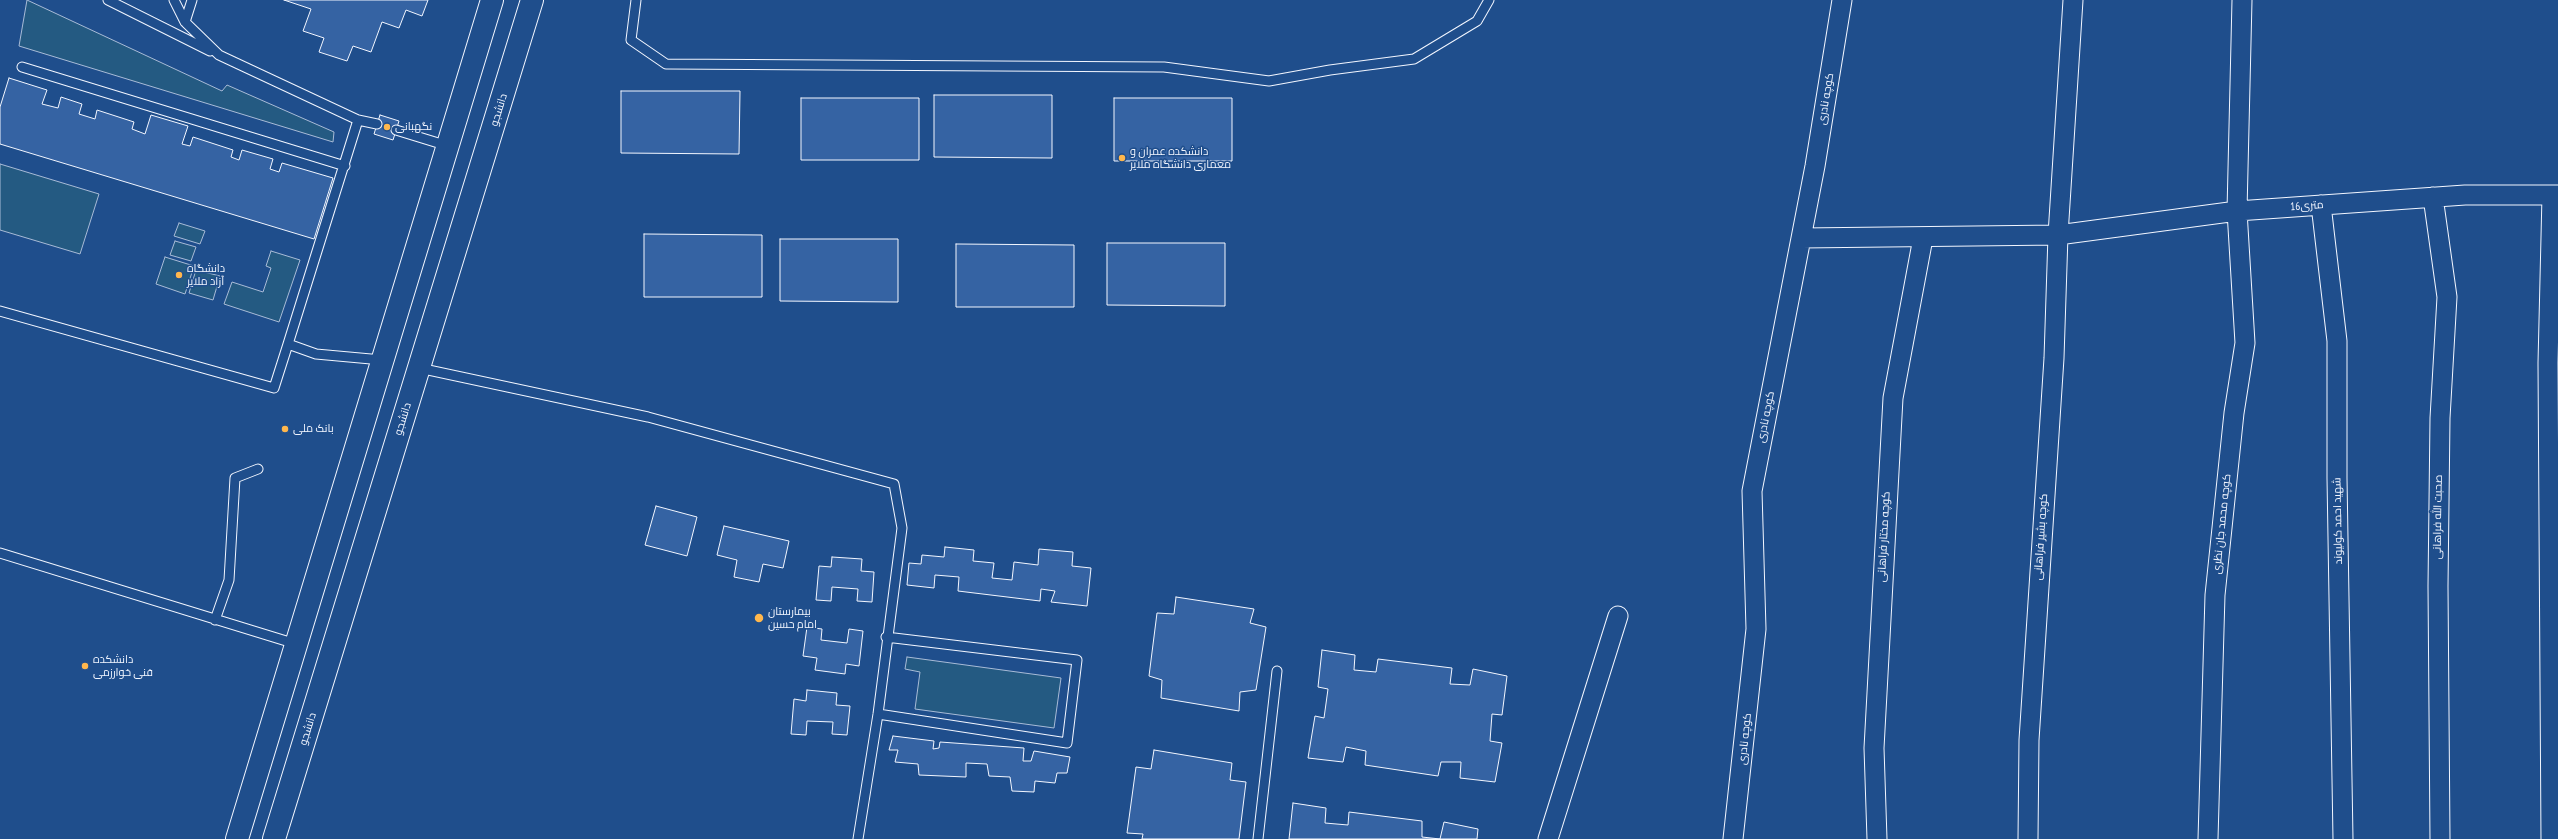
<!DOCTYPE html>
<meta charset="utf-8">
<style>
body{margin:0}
canvas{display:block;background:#1f4e8c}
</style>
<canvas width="2558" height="839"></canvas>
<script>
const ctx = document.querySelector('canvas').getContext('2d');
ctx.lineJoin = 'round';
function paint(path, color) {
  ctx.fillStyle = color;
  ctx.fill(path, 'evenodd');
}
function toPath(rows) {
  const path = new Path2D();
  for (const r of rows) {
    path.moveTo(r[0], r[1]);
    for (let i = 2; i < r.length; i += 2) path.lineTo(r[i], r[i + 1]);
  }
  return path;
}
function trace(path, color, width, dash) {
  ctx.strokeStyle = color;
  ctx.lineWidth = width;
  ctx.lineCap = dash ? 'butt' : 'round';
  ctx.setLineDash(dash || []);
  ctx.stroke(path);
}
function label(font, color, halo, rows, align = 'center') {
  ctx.font = font + ' "PT Sans Narrow",Cairo,sans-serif';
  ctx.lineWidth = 3;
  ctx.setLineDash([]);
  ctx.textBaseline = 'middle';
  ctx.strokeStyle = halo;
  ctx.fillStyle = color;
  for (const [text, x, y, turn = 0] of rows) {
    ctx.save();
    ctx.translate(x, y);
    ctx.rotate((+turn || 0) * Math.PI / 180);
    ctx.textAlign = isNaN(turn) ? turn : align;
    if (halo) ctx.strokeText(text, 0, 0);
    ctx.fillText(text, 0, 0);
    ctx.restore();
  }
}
const green = toPath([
 [27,0,222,91,227,85,334,132,333,142,19,46,27,0],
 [0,164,99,194,80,254,0,230,0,164],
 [179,223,205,231,200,244,174,236,179,223],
 [175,241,196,247,191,261,170,255,175,241],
 [271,251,300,260,279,322,224,304,232,282,263,292,271,268,266,266,271,251],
 [165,257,194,266,185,294,156,284,165,257],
 [196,270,220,276,213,300,189,293,196,270],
 [907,657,1061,678,1054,728,915,709,920,672,905,669,907,657]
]);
paint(green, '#245a82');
trace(green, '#a8bbd7', 1);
const building = toPath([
 [284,0,428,0,422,16,406,10,399,28,382,22,371,52,353,46,347,61,319,52,324,38,303,31,311,9,284,0],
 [9,78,47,90,42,104,58,108,61,97,82,104,79,114,95,119,97,110,134,122,132,129,145,134,151,115,188,126,182,144,190,146,193,137,233,150,231,157,239,160,242,150,273,159,270,169,279,172,282,163,333,178,314,239,0,144,0,107,9,78],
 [621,91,740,91,739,154,621,153,621,91],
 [934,95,1052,95,1052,158,934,157,934,95],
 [801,98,919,98,919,160,801,160,801,98],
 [1114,98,1232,98,1232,161,1114,161,1114,98],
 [380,115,399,121,393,140,374,134,380,115],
 [644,234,762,235,762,297,644,297,644,234],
 [780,239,898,239,898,302,780,301,780,239],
 [1107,243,1225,243,1225,306,1107,305,1107,243],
 [956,244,1074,245,1074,307,956,307,956,244],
 [656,506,697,517,687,556,645,545,656,506],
 [724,526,789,541,783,568,763,564,759,582,734,577,737,560,717,555,724,526],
 [945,547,974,550,973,561,994,563,992,578,1012,580,1014,562,1038,565,1039,549,1073,552,1072,566,1091,568,1087,606,1051,602,1055,591,1041,589,1040,601,958,591,959,577,935,575,934,588,907,585,909,563,921,564,922,555,944,557,945,547],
 [832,557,862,559,861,571,874,572,872,602,857,601,858,589,832,587,831,601,816,600,819,566,831,567,832,557],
 [1176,597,1254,609,1250,623,1266,627,1256,690,1240,692,1239,711,1161,698,1162,680,1149,676,1157,613,1174,614,1176,597],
 [807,627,822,629,821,640,847,643,849,629,863,631,859,666,846,664,845,674,815,670,817,658,803,656,807,627],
 [1322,650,1355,655,1354,670,1376,672,1378,659,1452,668,1450,684,1470,685,1473,669,1507,676,1502,715,1492,714,1490,741,1502,743,1495,782,1460,778,1461,762,1441,762,1438,776,1365,765,1366,751,1346,747,1343,762,1308,758,1315,716,1324,718,1328,689,1318,687,1322,650],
 [807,690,837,693,836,705,850,706,847,735,832,734,833,722,807,721,806,735,791,734,794,699,806,701,807,690],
 [893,736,934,741,933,749,939,748,940,742,1024,748,1023,761,1031,761,1034,751,1070,757,1067,773,1057,773,1055,783,1035,781,1034,792,1012,791,1010,777,989,776,987,764,966,763,966,777,919,775,918,764,895,762,898,750,889,750,893,736],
 [1154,750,1232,763,1230,780,1246,782,1239,839,1142,839,1143,834,1127,833,1136,767,1151,769,1154,750],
 [1293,803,1326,808,1325,823,1348,825,1349,812,1422,821,1422,837,1440,839,1444,822,1478,829,1477,839,1289,839,1293,803]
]);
paint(building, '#3563a3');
trace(building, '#f2f6ff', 1);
const lane = toPath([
 [108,0,210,51],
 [174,0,185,22,219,55,358,120,377,124],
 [636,0,631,40,666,64,1164,67,1269,81,1330,70,1414,59,1477,21,1489,0],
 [185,22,192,0],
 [22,67,345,166],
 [358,120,288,344,316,354,382,360],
 [396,130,448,146],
 [0,311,274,388,288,344],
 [419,368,648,417,894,484,902,528,878,714,858,839],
 [0,553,296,644],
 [215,620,229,580,235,478,258,469],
 [878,714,1067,743,1077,660,886,637],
 [1258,839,1277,671]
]);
const street = toPath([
 [2433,197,2447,297,2440,418,2438,586,2440,839],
 [2321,205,2337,341,2337,478,2343,839],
 [1802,238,2058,235,2237,211,2465,195,2558,195],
 [1548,839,1618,616],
 [1733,839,1756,629,1752,491,1815,166,1842,0],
 [1877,839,1874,748,1893,398,1923,238],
 [2028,839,2029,740,2054,358,2058,235,2073,0],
 [2208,839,2215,595,2234,413,2245,343,2237,211,2242,0],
 [2551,839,2548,363,2552,195]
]);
const secondary = toPath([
 [237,839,492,0],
 [274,839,532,0]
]);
trace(lane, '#f2f6ff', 11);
trace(street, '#f2f6ff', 21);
trace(secondary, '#f2f6ff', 24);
trace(lane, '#1f4e8c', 9);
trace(street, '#1f4e8c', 19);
trace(secondary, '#1f4e8c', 22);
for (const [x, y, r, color] of [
 [387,127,4,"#ffb74d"],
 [1122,158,4,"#ffb74d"],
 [179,275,4,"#ffb74d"],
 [285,429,4,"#ffb74d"],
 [759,618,5,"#ffb74d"],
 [85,666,4,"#ffb74d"]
]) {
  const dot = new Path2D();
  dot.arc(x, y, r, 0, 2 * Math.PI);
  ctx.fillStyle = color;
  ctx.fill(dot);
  trace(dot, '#1f4e8c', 1.5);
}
label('11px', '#f2f6ff', '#1f4e8c', [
 ["کوچه نادری",1826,99,-81],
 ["دانشجو",499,110,-73],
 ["16متری",2307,206,-4],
 ["کوچه نادری",1766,417,-79],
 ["دانشجو",403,419,-73],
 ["صحبت الله فراهانی",2438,517,-89],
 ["شهید احمد کولیوند",2338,521,-91],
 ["کوچه محمد جان نظری",2222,524,-84],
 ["کوچه مختار فراهانی",1884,537,-87],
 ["کوچه بشیر فراهانی",2041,537,-86],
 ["دانشجو",308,729,-73],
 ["کوچه نادری",1745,739,-84]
]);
label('11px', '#f2f6ff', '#1f4e8c', [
 ["نگهبانی",395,127],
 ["دانشکده عمران و",1130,152],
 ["معماری دانشگاه ملایر",1130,165],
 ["دانشگاه",187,269],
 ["آزاد ملایر",187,282],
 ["بانک ملی",293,429],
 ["بیمارستان",768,612],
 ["امام حسین",768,625],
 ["دانشکده",93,660],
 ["فنی خوارزمی",93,673]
], 'left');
</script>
